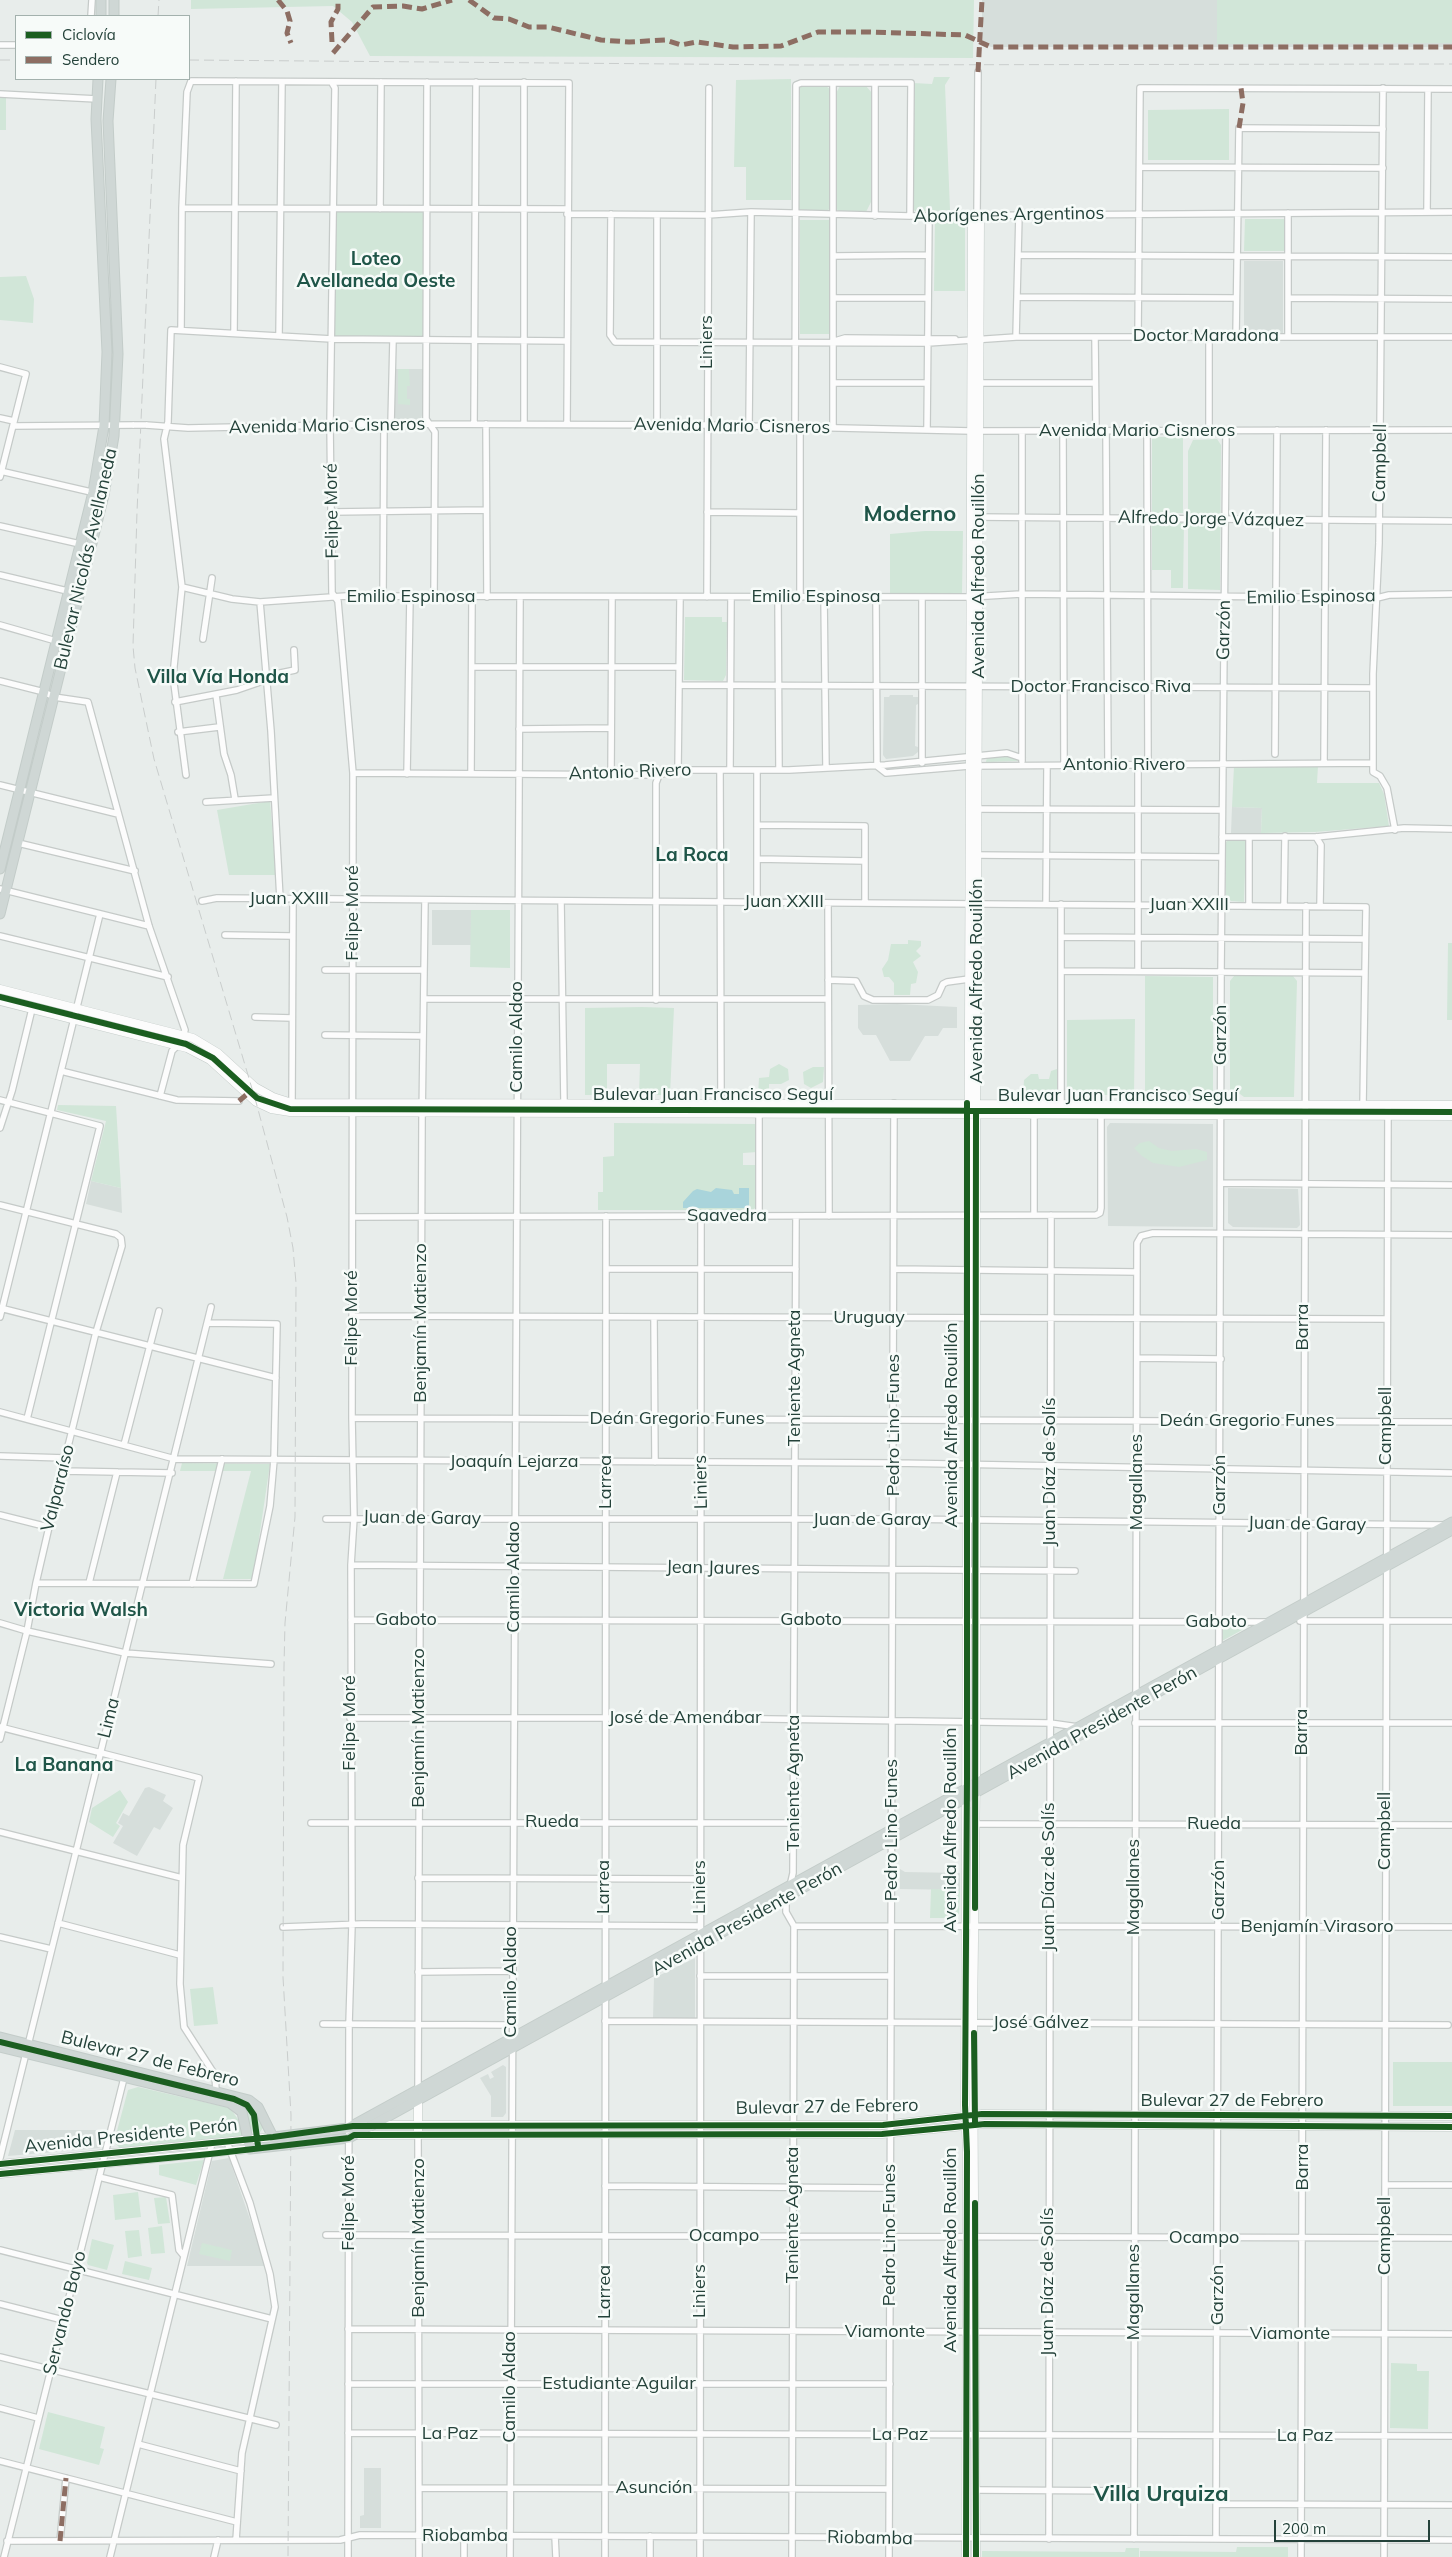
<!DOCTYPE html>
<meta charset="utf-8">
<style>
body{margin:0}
#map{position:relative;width:1452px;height:2557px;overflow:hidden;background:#e8edeb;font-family:Mulish,sans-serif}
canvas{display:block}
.legend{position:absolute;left:15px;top:15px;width:175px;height:65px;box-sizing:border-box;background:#f7fbf9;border:1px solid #a3b1ad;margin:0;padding:6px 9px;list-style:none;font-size:15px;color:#24423a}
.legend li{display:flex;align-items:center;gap:10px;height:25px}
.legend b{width:25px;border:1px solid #a3b1ad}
.scale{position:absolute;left:1274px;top:2520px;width:156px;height:22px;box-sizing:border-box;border:2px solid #24423a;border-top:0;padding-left:6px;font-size:15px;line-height:18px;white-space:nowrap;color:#24423a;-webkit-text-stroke:4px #f7fbf9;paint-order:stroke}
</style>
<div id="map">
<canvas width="1452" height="2557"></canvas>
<ul class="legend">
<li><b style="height:6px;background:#1b5e20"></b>Ciclovía</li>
<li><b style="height:6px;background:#8d6e63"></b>Sendero</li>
</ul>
<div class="scale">200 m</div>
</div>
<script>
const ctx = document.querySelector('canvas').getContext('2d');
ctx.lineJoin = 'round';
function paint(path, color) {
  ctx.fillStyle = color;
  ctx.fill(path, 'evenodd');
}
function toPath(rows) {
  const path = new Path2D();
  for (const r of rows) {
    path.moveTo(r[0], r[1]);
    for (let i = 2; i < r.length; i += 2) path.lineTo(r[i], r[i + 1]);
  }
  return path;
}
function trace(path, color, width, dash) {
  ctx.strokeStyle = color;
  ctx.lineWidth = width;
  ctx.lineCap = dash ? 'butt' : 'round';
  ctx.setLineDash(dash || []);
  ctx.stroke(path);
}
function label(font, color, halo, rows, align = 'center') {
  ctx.font = font + ' Mulish,sans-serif';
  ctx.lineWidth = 5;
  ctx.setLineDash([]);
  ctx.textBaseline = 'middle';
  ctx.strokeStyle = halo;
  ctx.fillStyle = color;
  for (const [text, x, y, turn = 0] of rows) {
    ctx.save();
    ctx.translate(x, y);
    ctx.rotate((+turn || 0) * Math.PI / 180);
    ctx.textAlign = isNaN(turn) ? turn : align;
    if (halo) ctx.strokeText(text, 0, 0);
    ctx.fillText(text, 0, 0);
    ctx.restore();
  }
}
paint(toPath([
 [982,0,1452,0,1452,47,991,47,978,40,982,21],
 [1244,261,1283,261,1283,333,1248,333,1244,328],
 [395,369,423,369,424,408,421,419,418,420,393,419],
 [890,695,913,695,913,697,918,697,918,704,916,705,915,746,918,747,918,752,913,756,886,759,883,755,884,697,889,697],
 [1232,807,1262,808,1261,833,1231,833],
 [432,910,471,910,471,945,432,945],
 [897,1004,957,1007,957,1028,943,1028,938,1036,925,1036,910,1061,890,1061,876,1035,863,1035,858,1028,858,1005],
 [1110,1123,1213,1124,1213,1227,1108,1226,1107,1127],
 [91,1181,121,1188,122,1213,86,1204],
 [1228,1188,1298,1189,1300,1225,1297,1228,1233,1227,1228,1223],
 [149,1787,166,1795,163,1801,173,1808,160,1830,154,1827,137,1856,113,1843,123,1826,118,1823,123,1813,129,1816,145,1788],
 [900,1869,905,1872,960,1873,960,1890,900,1889],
 [695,1958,695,2020,653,2019,654,1978],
 [503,2065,506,2067,506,2113,503,2117,491,2117,491,2096,480,2078,488,2074,490,2079,494,2077,491,2072],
 [15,2130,105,2130,100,2148,8,2156],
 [229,2158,266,2266,187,2266,212,2161],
 [364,2468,381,2468,381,2528,360,2528,360,2516,364,2515]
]), '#d6dedb');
paint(toPath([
 [191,0,974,0,973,58,370,56,352,22,333,6,191,9],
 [1217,0,1452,0,1452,43,1217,44],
 [934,77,950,77,945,85,950,210,916,212,913,209,913,83,932,84],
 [791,79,791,200,746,200,746,167,734,167,736,80],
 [802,85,826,86,831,90,831,206,827,212,799,211,797,208,798,91],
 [840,86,866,86,872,93,871,202,866,212,841,212,836,209,835,95],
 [0,96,6,96,6,130,0,130],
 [1229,109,1229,160,1148,160,1148,110],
 [333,208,426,209,426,340,332,339],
 [1245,219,1284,219,1284,251,1244,251],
 [800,220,829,220,829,334,800,334],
 [935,220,965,220,965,291,934,291],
 [26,276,34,299,33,323,0,320,0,277],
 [398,369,409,369,410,386,407,386,407,399,410,399,410,405,398,404],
 [1152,437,1183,437,1183,513,1152,513],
 [1217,439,1221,445,1220,590,1188,589,1188,451,1193,440],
 [1152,523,1184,523,1183,588,1171,588,1171,570,1152,570],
 [925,531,963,531,962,593,890,594,890,534],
 [685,617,722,617,722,622,727,622,726,675,723,681,684,680],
 [1007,755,1018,761,986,762,987,757],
 [1234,766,1318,766,1317,783,1379,783,1384,794,1389,826,1315,832,1261,833,1262,808,1232,807],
 [270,801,276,875,229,875,217,810],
 [1227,841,1245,841,1246,843,1244,902,1231,901,1226,896,1225,844],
 [471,910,510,910,510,968,470,967],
 [908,940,921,941,921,946,916,951,921,956,913,962,918,972,916,983,911,984,910,995,894,995,894,983,889,977,884,977,882,969,888,960,891,944,908,944],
 [1448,943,1452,943,1452,1020,1447,1020],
 [1145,976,1213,977,1213,1092,1211,1095,1145,1095],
 [1234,976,1293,976,1297,981,1294,1097,1244,1097,1240,1094,1233,1096,1230,1092,1230,981],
 [0,989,185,1035,177,1046,0,1001],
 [642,1007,674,1008,670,1095,639,1095,640,1064,607,1064,607,1095,585,1095,585,1008],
 [1135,1019,1134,1095,1071,1095,1067,1090,1067,1020],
 [779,1064,788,1069,789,1080,781,1084,769,1084,769,1094,758,1095,759,1078,769,1077,770,1069],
 [813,1067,824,1067,823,1082,811,1088,804,1084,803,1072],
 [1057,1069,1058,1093,1053,1096,1023,1096,1024,1080,1031,1074,1038,1074,1039,1079,1049,1079,1051,1071],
 [353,1103,1452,1105,1452,1116,353,1113],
 [58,1105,116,1106,121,1188,91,1181,106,1121,57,1110],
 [614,1123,757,1124,757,1152,743,1153,743,1165,757,1165,757,1207,752,1210,598,1210,598,1192,603,1192,603,1157,614,1156],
 [1149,1141,1159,1148,1172,1151,1196,1149,1207,1152,1207,1160,1179,1167,1153,1163,1142,1156,1134,1148,1140,1143],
 [182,1463,270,1464,253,1579,223,1579,251,1471,180,1471],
 [1222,1623,1251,1624,1251,1625,1222,1641],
 [120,1790,128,1802,116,1823,120,1826,113,1837,89,1822,92,1808],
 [969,1807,972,1807,972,1915,969,1915],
 [931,1889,960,1890,959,1914,955,1918,930,1918],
 [213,1987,218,2024,194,2026,190,1989],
 [1393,2062,1452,2062,1452,2106,1393,2106],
 [138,2087,230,2108,240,2122,243,2136,120,2148,114,2142,128,2090],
 [242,2099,255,2108,262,2120,263,2128,258,2135,250,2130,247,2112,239,2104],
 [204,2160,196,2185,159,2175,159,2165],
 [138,2192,141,2217,115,2220,113,2195],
 [166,2197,170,2223,158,2224,154,2198],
 [162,2226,165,2253,151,2254,148,2228],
 [139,2230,142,2256,128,2258,125,2231],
 [92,2239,114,2245,107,2270,88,2265,87,2263],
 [202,2243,232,2250,230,2261,199,2254],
 [125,2261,152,2268,149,2280,122,2274],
 [1391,2363,1417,2364,1417,2371,1429,2371,1428,2429,1390,2428],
 [48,2412,105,2427,100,2448,104,2449,99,2465,39,2449],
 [1237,2547,1288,2547,1288,2557,1140,2557,1140,2551,1236,2552],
 [1126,2548,1139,2548,1139,2557,982,2557,982,2551,1125,2552]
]), '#d1e6d8');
paint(toPath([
 [716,1188,732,1190,734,1194,739,1194,739,1188,749,1188,749,1208,683,1208,683,1202,693,1191,697,1189,711,1192]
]), '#a9d4db');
const street = toPath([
 [91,16,92,0],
 [0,45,16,45],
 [427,82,426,419,435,432,434,597],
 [332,83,335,88,330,424,332,593,338,601,353,773,352,1418,354,1518,351,1565,352,1925,349,2024,348,2557],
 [1383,88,1379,543,1373,674,1373,772,1380,776,1387,788,1395,830],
 [0,94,97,99],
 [1140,167,1383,168],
 [182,208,567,209],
 [380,209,381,82],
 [1427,212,1428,89],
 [567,214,708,215,751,212,910,216,1452,212],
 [611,214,610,335,615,342,928,343,1016,337,1452,337],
 [657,215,657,425],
 [977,215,978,72],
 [875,216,875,83],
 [1019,255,1452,257],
 [833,256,928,255],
 [1018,297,1236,298],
 [833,298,928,298],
 [1288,298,1452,299],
 [181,330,182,208,187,92,191,81,569,83,567,424],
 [234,333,236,81],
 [279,336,282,82],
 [1138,336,1140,88,1452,89],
 [1236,336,1239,128,1383,129],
 [1288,336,1288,213],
 [1016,337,1019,214],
 [1095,337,1096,431],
 [835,341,845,338,955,339],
 [0,367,26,374,0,477],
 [833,383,927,383],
 [976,383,1095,383],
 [0,418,14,421],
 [391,424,393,340],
 [474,424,476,82],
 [486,424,487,597],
 [524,424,524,82],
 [146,425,188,428,384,424,707,425,971,431,1452,430],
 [13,426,134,425],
 [749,426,751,212],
 [795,427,796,85,801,83,911,83,910,216],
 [833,428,833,83],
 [927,430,929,215],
 [1063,431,1064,766],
 [1106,431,1108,765],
 [1147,431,1148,765],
 [1209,431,1209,336],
 [0,471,104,495],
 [332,512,486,510],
 [707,512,800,513],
 [975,517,1452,521],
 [0,526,80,544],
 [0,575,80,594],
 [182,587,232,599,260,602,346,596,970,597,1021,594,1377,598,1389,595,1452,594],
 [383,596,384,424],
 [707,597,709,88],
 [778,597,779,770],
 [800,597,800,427],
 [824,597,826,768],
 [876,597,877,766],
 [922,597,922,763],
 [260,602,271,731,280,899],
 [0,625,56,641],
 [203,639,212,578],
 [472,667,679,667],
 [0,681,44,692,54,697,88,702,149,926,185,1030,182,1041,172,1051,160,1096],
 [679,685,1373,688],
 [216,695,224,754,231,775,235,799],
 [175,702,237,690,266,680,271,675,295,670,294,650],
 [519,729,611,728],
 [178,732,219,727],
 [1275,754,1277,430],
 [1022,761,1022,431],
 [1324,762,1326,430],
 [877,766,886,773,969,766,1373,763],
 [678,770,680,598],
 [720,770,721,1102],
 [730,770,731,597],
 [353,773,659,775,678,770,789,770,885,765,1007,753,1022,758],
 [407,774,410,597],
 [471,774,472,598],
 [186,775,173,676,182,587,164,439,168,422,171,330,332,339,567,341],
 [611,775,612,598],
 [0,785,118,814],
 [206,802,274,798],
 [974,809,1222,810],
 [757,825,865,826,865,903],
 [1222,837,1316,837,1404,828,1452,829],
 [1316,837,1321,845,1320,906],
 [18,843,135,871],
 [974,855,1222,857],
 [757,859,865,861],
 [0,889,149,926],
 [202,901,217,898,1366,907,1363,1105],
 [561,901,564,1102],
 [757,902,757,770],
 [828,903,829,1216],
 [1046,904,1047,766],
 [1061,904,1061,1104],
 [1249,906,1249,837],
 [1284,906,1285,836],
 [225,935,292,936],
 [0,936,168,977],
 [1061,937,1365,939],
 [325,970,424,970],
 [1061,971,1364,973],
 [1138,971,1138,765],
 [828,980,856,981,864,996,873,1000,928,1000,938,995,943,984,947,982,969,979],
 [424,999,828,999],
 [656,1000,656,783,659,775],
 [255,1017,292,1018],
 [325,1035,423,1036],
 [61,1071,177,1100,239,1101],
 [0,1100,100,1126,27,1419],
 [292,1103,293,899],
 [759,1103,759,1216],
 [0,1128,12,1091,32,1009],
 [1222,1183,1452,1185],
 [0,1205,116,1234,121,1238,122,1246,96,1332,62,1471,36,1583,27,1631,0,1739],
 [1034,1215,1034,1115],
 [353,1217,1096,1215,1100,1213,1101,1208,1101,1115],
 [606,1269,796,1269],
 [894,1269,1137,1272],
 [0,1308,276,1378],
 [352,1316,1386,1319],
 [0,1317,100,914],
 [654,1317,655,1462],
 [1137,1358,1221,1359],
 [0,1412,175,1459,894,1463,1452,1473],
 [352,1418,1452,1422],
 [124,1445,159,1311],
 [0,1456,65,1458],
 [62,1471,172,1473],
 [0,1515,48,1527],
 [326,1519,893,1519,1445,1525],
 [351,1565,1075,1571],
 [36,1583,254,1584,270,1506,274,1460,277,1324,208,1323],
 [89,1583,117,1472],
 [192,1584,222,1459],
 [351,1620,1269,1622],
 [1300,1621,1452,1621],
 [0,1623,27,1631,125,1653,271,1664],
 [350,1718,700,1718,1050,1723,1078,1727],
 [1135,1723,1452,1723],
 [0,1727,199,1778,183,1845,180,1984,184,2027,215,2075,216,2091],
 [311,1823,793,1823],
 [976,1824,1452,1825],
 [0,1832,182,1878],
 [418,1878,700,1879],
 [790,1886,793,1873,796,1216],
 [786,1897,786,1912,794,1926,792,2557],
 [58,1923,180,1955],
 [794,1926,1451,1927],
 [283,1927,362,1924,700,1926],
 [0,1937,51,1949],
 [418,1972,511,1971],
 [700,1976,891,1976],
 [605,2021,1448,2025],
 [323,2024,511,2025],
 [418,2090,422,1122,425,900],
 [418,2134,419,2557],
 [227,2142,250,2203,270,2274,275,2307,242,2453,236,2540],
 [0,2158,211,1307],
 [99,2177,172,2195,179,2250,184,2256],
 [1386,2185,1452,2185],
 [605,2186,890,2188],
 [326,2235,1452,2238],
 [0,2250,272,2319],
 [0,2304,63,2320],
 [348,2329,1452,2334],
 [0,2357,276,2425],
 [348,2384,890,2384],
 [0,2408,38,2418],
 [348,2433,1452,2436],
 [138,2444,241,2471],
 [0,2461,237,2522],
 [419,2488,889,2489],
 [976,2490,1134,2491],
 [1217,2504,1452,2505],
 [464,2536,464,2557],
 [555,2536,556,2557],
 [1049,2539,1051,1215],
 [1134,2539,1137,1243,1141,1236,1153,1233,1452,1235],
 [1216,2539,1221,972,1226,431],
 [7,2541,340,2540,360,2535,1452,2540],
 [60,2541,66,2478],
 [4,2557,125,2074],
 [110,2557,212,2143],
 [214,2557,218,2540],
 [510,2557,520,598],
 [605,2557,606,1216],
 [650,2557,650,2536],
 [700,2557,701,1216],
 [889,2557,894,1103],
 [1301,2557,1306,906],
 [1384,2557,1388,1105]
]);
const secondary = toPath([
 [0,989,193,1038,218,1053,255,1087,273,1097,292,1103,1452,1105],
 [0,1001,187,1048,210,1060,256,1102,271,1109,290,1112,1452,1116],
 [372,2125,883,2125,982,2114,1452,2116],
 [418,2130,418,2096],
 [354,2135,882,2134,985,2124,1452,2127],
 [0,2164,273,2137],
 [0,2174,250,2149],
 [966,2557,967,2152,965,2105,972,215],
 [976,2557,973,2023,976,1773,976,1103,980,214]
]);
const primary = toPath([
 [101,16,101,0],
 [114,16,114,0],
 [0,869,93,492,104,426,107,352,96,119,98,79],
 [0,914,104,495,114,436,118,354,108,121,111,79],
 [0,2037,249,2100,258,2107,273,2137,348,2128,1452,1522],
 [0,2047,230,2103,242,2112,250,2149,349,2138,1452,1530]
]);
trace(street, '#c5cac8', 8);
trace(secondary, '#c3cbc8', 9);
trace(primary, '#c3ccc9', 11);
trace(street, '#fcfcfc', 5.5);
trace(secondary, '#fcfcfc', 8);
trace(primary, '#cfd7d5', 9);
trace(toPath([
 [158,16,159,0],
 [0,60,16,60],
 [189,60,799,65,1452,64],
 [156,79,137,512,133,646,135,668,154,759,256,1102,287,1217,293,1248,296,1283,295,1517,285,1623,284,1666,283,1977,291,2115,288,2557]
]), '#c9cdcc', 1, [10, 5]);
const streetBridge = toPath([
 [134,425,146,425]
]);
trace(streetBridge, '#c5cac8', 8, []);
trace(streetBridge, '#fcfcfc', 5.5);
trace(toPath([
 [278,0,287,11,290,21,287,33,291,43],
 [469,0,494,18,509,19,529,27,548,27,601,40,629,42,665,40,681,45,697,42,733,47,781,46,818,32,870,32,965,35,991,47,1452,47],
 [332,42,331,22,338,9,338,0],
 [333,53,373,7,403,6,422,9,452,0],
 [978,72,982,0],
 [1239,128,1243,103,1241,88],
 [239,1101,246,1095],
 [60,2541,66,2478]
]), '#8d6e63', 5, [10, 5]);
trace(toPath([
 [0,997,186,1044,213,1058,257,1098,290,1109,1452,1112],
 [975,1908,976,1113],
 [974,2033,975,2123],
 [0,2042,234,2099,247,2105,254,2115,258,2146],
 [0,2164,273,2137,353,2126,883,2125,982,2114,1452,2116],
 [0,2174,210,2154,349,2138,354,2135,882,2134,985,2124,1452,2127],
 [975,2203,976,2557],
 [966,2557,967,2152,965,2105,967,1778,967,1103]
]), '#1b5e20', 6);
label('18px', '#24423a', '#f7fbf9', [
 ["Aborígenes Argentinos",1009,215,-1],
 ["Doctor Maradona",1206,336],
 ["Liniers",707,342,-90],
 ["Avenida Mario Cisneros",327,426,-1],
 ["Avenida Mario Cisneros",732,426,1],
 ["Avenida Mario Cisneros",1137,431],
 ["Campbell",1380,463,-89],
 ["Felipe Moré",332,511,-91],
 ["Alfredo Jorge Vázquez",1211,519,1],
 ["Bulevar Nicolás Avellaneda",86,559,-77],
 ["Avenida Alfredo Rouillón",979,576,-90],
 ["Emilio Espinosa",411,597],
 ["Emilio Espinosa",816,597],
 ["Emilio Espinosa",1311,597,-1],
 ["Garzón",1224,630,-89],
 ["Doctor Francisco Riva",1101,687],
 ["Antonio Rivero",1124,765],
 ["Antonio Rivero",630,772,-2],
 ["Juan XXIII",289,899],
 ["Juan XXIII",784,902],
 ["Juan XXIII",1189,905],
 ["Felipe Moré",353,913,-90],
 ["Avenida Alfredo Rouillón",977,981,-90],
 ["Garzón",1221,1035,-90],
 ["Camilo Aldao",517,1037,-90],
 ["Bulevar Juan Francisco Seguí",713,1095],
 ["Bulevar Juan Francisco Seguí",1118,1096],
 ["Saavedra",727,1216],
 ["Felipe Moré",352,1318,-90],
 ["Uruguay",869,1318],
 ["Benjamín Matienzo",421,1323,-90],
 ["Barra",1303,1327,-90],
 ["Teniente Agneta",795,1378,-90],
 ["Deán Gregorio Funes",677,1419],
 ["Deán Gregorio Funes",1247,1421],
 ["Pedro Lino Funes",894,1425,-90],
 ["Avenida Alfredo Rouillón",952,1425,-90],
 ["Campbell",1386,1426,-90],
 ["Joaquín Lejarza",514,1462],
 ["Juan Díaz de Solís",1050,1472,-90],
 ["Larrea",606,1482,-90],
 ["Liniers",701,1482,-91],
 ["Magallanes",1137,1482,-90],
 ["Garzón",1220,1485,-90],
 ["Valparaíso",58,1488,-76],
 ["Juan de Garay",422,1518,1],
 ["Juan de Garay",872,1520],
 ["Juan de Garay",1307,1524,1],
 ["Jean Jaures",713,1568,1],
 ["Camilo Aldao",514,1577,-90],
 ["Gaboto",406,1620],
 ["Gaboto",811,1620],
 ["Gaboto",1216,1622],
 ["Lima",109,1718,-76],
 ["José de Amenábar",685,1718],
 ["Felipe Moré",350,1723,-90],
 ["Avenida Presidente Perón",1102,1723,-29],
 ["Benjamín Matienzo",419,1728,-90],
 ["Barra",1302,1732,-90],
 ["Teniente Agneta",794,1783,-90],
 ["Rueda",552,1822],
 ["Rueda",1214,1824],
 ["Pedro Lino Funes",892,1830,-90],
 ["Avenida Alfredo Rouillón",951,1830,-90],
 ["Campbell",1385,1831,-90],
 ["Juan Díaz de Solís",1049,1877,-90],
 ["Larrea",604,1887,-90],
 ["Liniers",700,1887,-90],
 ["Magallanes",1134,1887,-90],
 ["Garzón",1219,1890,-90],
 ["Avenida Presidente Perón",747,1919,-29],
 ["Benjamín Virasoro",1317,1927],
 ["Camilo Aldao",511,1982,-90],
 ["José Gálvez",1041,2023],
 ["Bulevar 27 de Febrero",150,2059,14],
 ["Bulevar 27 de Febrero",1232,2101],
 ["Bulevar 27 de Febrero",827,2107,-1],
 ["Avenida Presidente Perón",131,2136,-6],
 ["Barra",1303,2167,-90],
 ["Felipe Moré",349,2203,-90],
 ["Teniente Agneta",793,2215,-90],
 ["Pedro Lino Funes",890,2235,-90],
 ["Ocampo",724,2236],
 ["Campbell",1385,2236,-90],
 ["Benjamín Matienzo",419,2238,-90],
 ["Ocampo",1204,2238],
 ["Avenida Alfredo Rouillón",951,2250,-90],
 ["Juan Díaz de Solís",1048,2282,-90],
 ["Liniers",700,2291,-90],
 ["Larrea",605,2292,-90],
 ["Magallanes",1134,2292,-90],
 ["Garzón",1218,2295,-90],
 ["Servando Bayo",65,2313,-76],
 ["Viamonte",885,2332],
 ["Viamonte",1290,2334],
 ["Estudiante Aguilar",619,2384],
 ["Camilo Aldao",510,2387,-90],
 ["La Paz",450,2434],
 ["La Paz",900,2435],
 ["La Paz",1305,2436],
 ["Asunción",654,2488],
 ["Riobamba",465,2536],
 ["Riobamba",870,2538,1]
]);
label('bold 19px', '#1f5548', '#f7fbf9', [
 ["Loteo",376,259],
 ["Avellaneda Oeste",376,281],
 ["Villa Vía Honda",218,677],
 ["La Roca",692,855],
 ["Victoria Walsh",81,1610],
 ["La Banana",64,1765]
]);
label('bold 22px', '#1f5548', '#f7fbf9', [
 ["Moderno",910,514],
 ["Villa Urquiza",1161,2494]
]);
</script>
